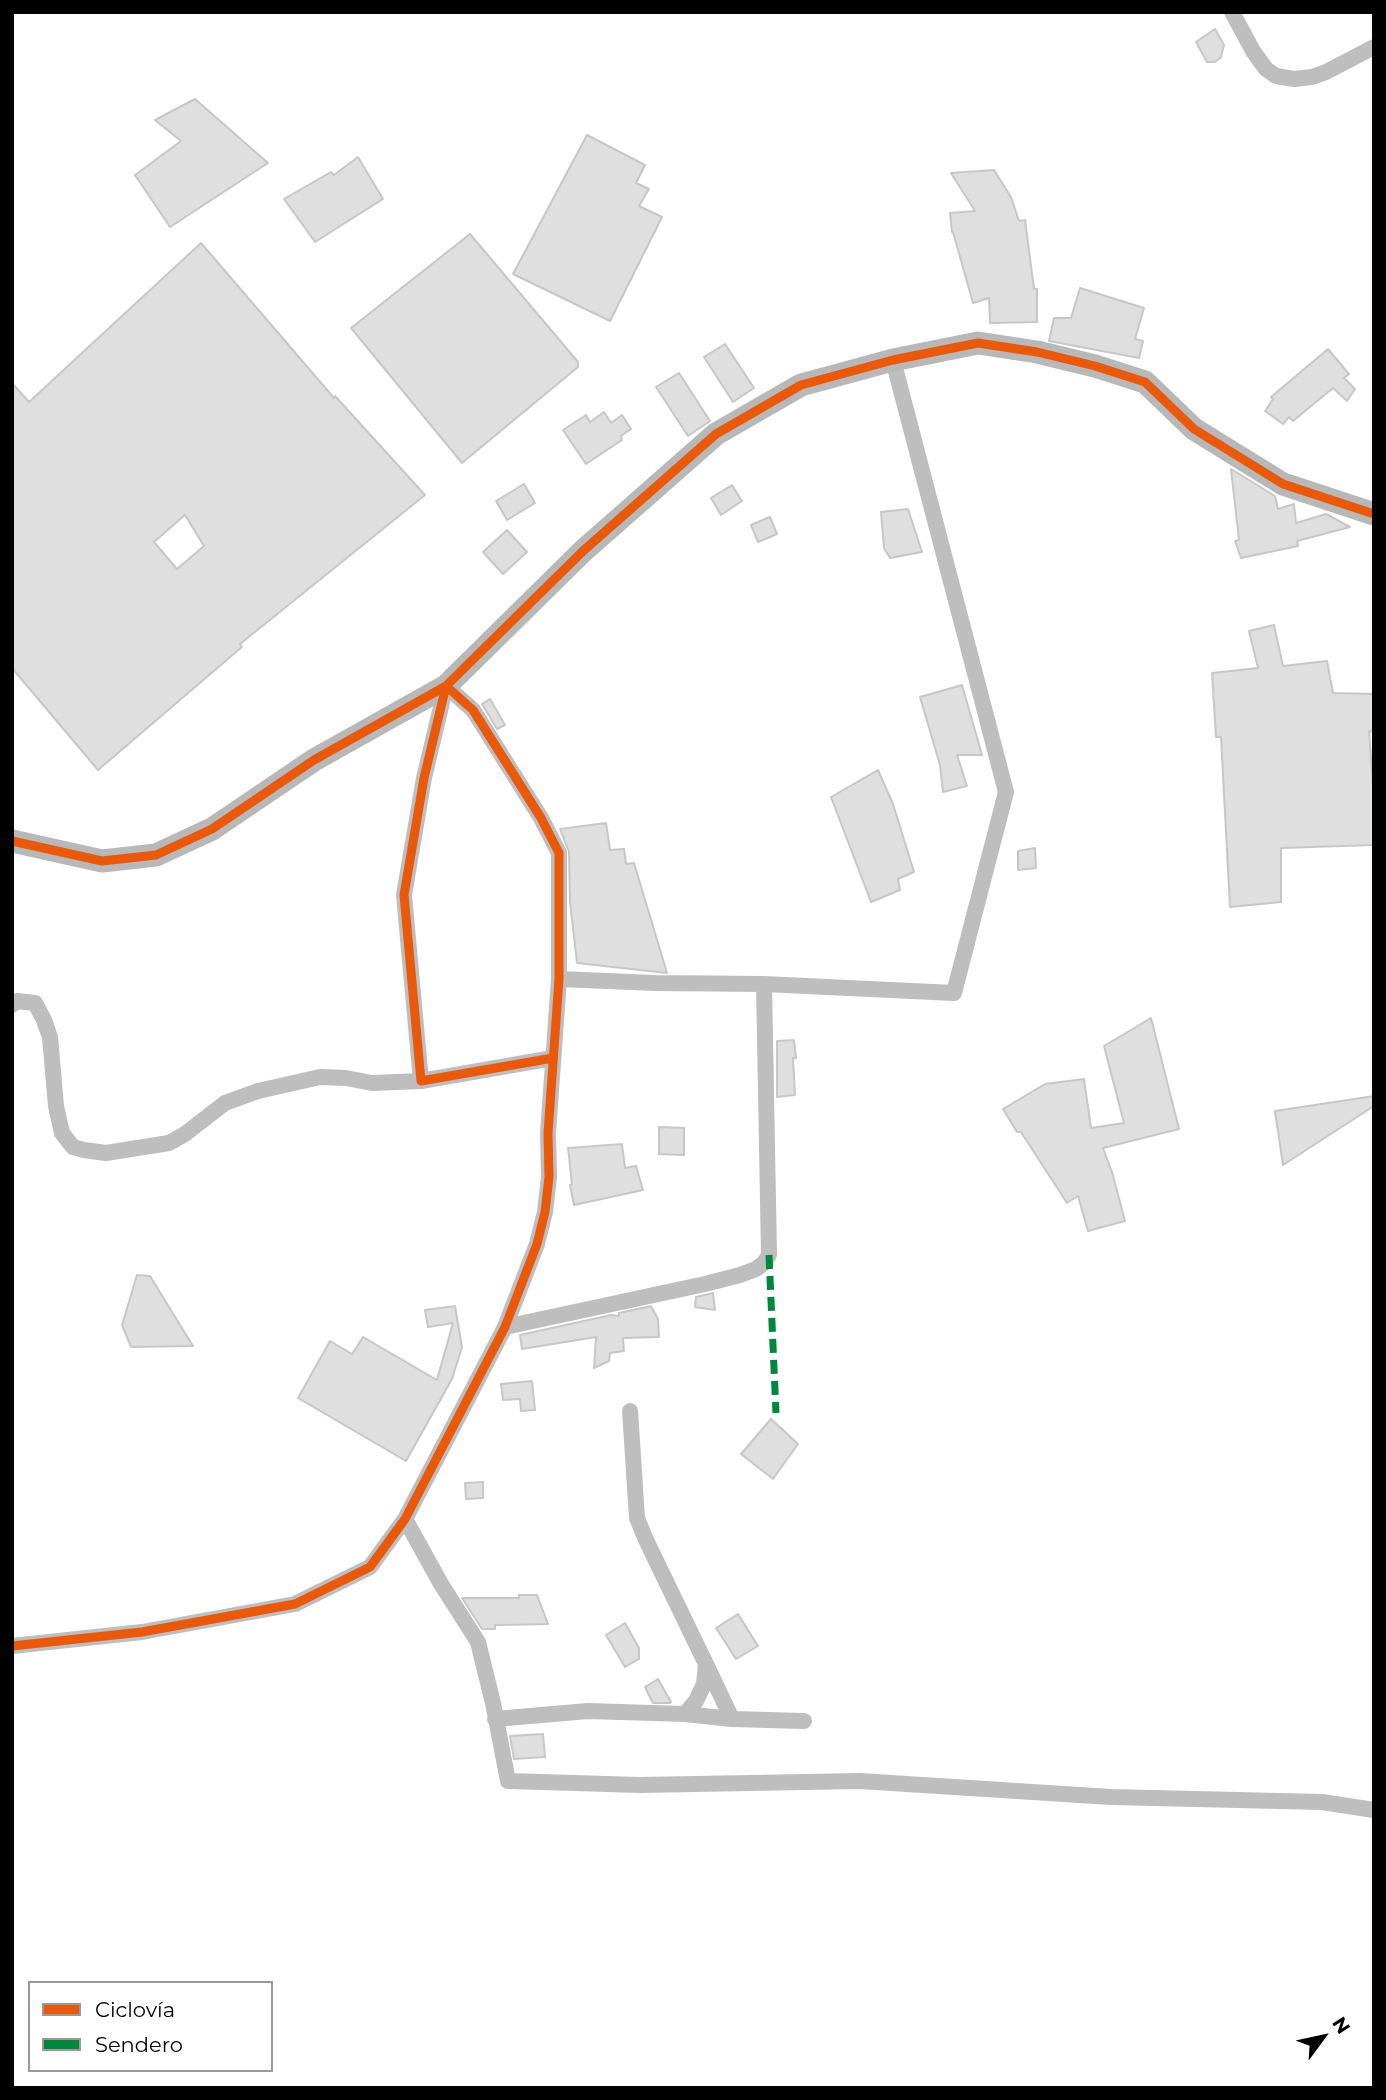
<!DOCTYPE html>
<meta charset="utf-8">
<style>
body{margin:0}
#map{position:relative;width:1386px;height:2100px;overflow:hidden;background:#fff;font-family:Montserrat,sans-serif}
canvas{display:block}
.frame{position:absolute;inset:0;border:14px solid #000;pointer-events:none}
.legend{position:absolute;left:28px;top:1981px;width:245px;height:91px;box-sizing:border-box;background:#fff;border:2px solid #999;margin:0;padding:9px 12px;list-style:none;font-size:21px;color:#000}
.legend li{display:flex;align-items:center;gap:14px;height:35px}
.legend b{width:35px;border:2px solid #999}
.north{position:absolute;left:1288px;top:2002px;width:70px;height:70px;-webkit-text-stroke:5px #fff;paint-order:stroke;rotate:57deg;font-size:19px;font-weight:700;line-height:28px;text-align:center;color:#000}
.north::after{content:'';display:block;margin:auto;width:24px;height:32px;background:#000;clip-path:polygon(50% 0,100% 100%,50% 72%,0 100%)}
</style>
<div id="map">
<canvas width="1386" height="2100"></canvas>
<div class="frame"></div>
<ul class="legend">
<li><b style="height:9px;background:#e8590c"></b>Ciclovía</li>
<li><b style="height:9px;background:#00873e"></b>Sendero</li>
</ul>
<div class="north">N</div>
</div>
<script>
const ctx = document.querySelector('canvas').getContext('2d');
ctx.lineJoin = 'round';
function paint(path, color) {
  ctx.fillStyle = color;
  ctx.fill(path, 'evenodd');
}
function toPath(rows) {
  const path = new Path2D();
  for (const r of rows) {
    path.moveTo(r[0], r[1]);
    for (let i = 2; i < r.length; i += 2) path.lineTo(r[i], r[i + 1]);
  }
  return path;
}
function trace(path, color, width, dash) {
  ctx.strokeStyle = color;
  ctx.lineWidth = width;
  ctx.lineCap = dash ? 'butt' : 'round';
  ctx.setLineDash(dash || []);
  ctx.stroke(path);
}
const building = toPath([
 [1215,29,1224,45,1221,57,1215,62,1207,62,1196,42,1215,29],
 [195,99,268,163,170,227,135,175,181,141,155,120,195,99],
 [587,135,645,165,636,183,649,189,639,206,662,217,610,321,513,274,587,135],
 [358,157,383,199,315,242,284,199,331,172,334,175,358,157],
 [994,170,1011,197,1019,221,1025,220,1034,289,1037,289,1037,322,990,323,989,298,973,303,953,232,952,232,950,213,975,211,951,173,994,170],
 [470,234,578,362,578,367,462,463,351,328,470,234],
 [201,243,334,398,335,396,425,495,240,644,242,647,98,770,12,668,12,383,29,402,201,243],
 [185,515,204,546,177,569,154,542,185,515],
 [1080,288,1144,308,1135,339,1143,341,1139,358,1049,341,1054,318,1071,318,1080,288],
 [725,344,754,388,733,402,704,357,725,344],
 [1328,349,1349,374,1344,378,1355,389,1347,401,1333,388,1293,421,1289,417,1283,424,1265,411,1273,399,1271,397,1328,349],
 [679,373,710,421,688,436,656,387,679,373],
 [604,412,611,423,622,415,631,429,621,436,622,440,586,464,563,430,586,415,590,422,604,412],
 [1231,469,1275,496,1278,509,1294,504,1296,523,1326,514,1350,527,1297,541,1298,546,1241,558,1235,541,1239,540,1231,469],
 [524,484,535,503,507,520,496,501,524,484],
 [732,485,742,501,721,515,711,498,732,485],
 [908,509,922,552,890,558,884,548,881,512,908,509],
 [770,517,777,534,758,542,751,525,770,517],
 [507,530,527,552,503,574,483,552,507,530],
 [1274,625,1283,666,1327,661,1333,693,1374,694,1374,732,1369,731,1374,798,1374,845,1281,848,1281,902,1230,907,1221,737,1216,737,1212,673,1258,668,1249,631,1274,625],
 [962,685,982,755,957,755,967,786,943,792,940,765,920,697,962,685],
 [490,699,505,725,497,729,482,704,490,699],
 [878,770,893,804,914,872,898,879,900,890,871,902,831,797,878,770],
 [606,823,610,850,624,849,626,864,634,863,667,973,577,963,570,902,569,852,560,829,606,823],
 [1035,848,1036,868,1018,870,1018,851,1035,848],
 [1151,1018,1179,1129,1103,1148,1112,1172,1125,1221,1088,1231,1078,1196,1067,1203,1021,1132,1017,1132,1003,1109,1045,1084,1084,1079,1091,1128,1124,1123,1104,1046,1151,1018],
 [794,1040,796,1058,793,1058,795,1095,777,1097,777,1041,794,1040],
 [1374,1096,1374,1106,1283,1165,1275,1111,1374,1096],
 [659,1127,684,1128,684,1155,659,1154,659,1127],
 [622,1144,625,1168,636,1166,643,1190,574,1205,570,1185,572,1184,568,1148,622,1144],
 [137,1275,150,1276,193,1346,131,1347,122,1325,137,1275],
 [713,1293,715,1310,695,1307,696,1297,713,1293],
 [455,1306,462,1347,452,1379,406,1461,298,1398,330,1341,352,1354,363,1337,437,1380,453,1323,428,1327,425,1310,455,1306],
 [651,1306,658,1319,659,1337,623,1338,624,1351,610,1353,609,1361,594,1368,596,1337,522,1349,520,1335,611,1315,619,1316,619,1313,651,1306],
 [532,1381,535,1410,521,1411,520,1399,503,1400,501,1384,532,1381],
 [771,1419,798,1444,773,1479,741,1454,771,1419],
 [483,1482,483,1498,466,1499,465,1483,483,1482],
 [519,1595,537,1595,548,1624,495,1625,495,1629,482,1629,462,1598,519,1598,519,1595],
 [738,1614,758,1646,736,1659,716,1628,738,1614],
 [625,1623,639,1648,639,1659,625,1667,606,1635,625,1623],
 [658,1679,671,1702,670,1703,653,1703,645,1687,658,1679],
 [543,1734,545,1757,514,1759,510,1736,543,1734]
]);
paint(building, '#dfdfdf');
trace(building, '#c7c7c7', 2);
trace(toPath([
 [1232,12,1253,51,1266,69,1276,76,1294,79,1312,77,1326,72,1374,47],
 [559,979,655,983,764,984,954,993,1006,792,893,360],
 [12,1005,17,1001,35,1003,44,1020,50,1037,56,1106,62,1133,73,1147,84,1150,106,1153,169,1143,185,1134,225,1103,258,1091,320,1077,346,1078,372,1083,421,1081],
 [505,1327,705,1284,740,1275,756,1269,764,1263,769,1255,764,984],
 [630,1411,637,1518,646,1540,706,1664,704,1684,696,1701,685,1714],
 [405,1519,441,1584,478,1642,493,1703,508,1781,640,1785,860,1781,1111,1797,1322,1802,1374,1810],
 [12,1646,142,1632,295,1604,370,1567,405,1519,505,1327,537,1244,545,1212,549,1177,548,1133,559,979,559,853,541,818,473,710,446,686,424,778,404,895,421,1081,553,1058],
 [706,1664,732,1719],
 [495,1719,588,1711,685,1714,732,1719,804,1721]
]), '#bebebe', 16);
trace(toPath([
 [12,841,102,861,156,855,212,829,314,760,446,686,583,551,716,434,801,385,893,360,978,343,1037,352,1095,366,1145,382,1194,429,1283,484,1374,514]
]), '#b8b8b8', 23);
trace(toPath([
 [769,1255,776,1413]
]), '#00873e', 7, [14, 7]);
trace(toPath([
 [12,841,102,861,156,855,212,829,314,760,446,686,583,551,716,434,801,385,893,360,978,343,1037,352,1095,366,1145,382,1194,429,1283,484,1374,514],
 [12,1646,142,1632,295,1604,370,1567,405,1519,505,1327,537,1244,545,1212,549,1177,548,1133,559,979,559,853,541,818,473,710,446,686,424,778,404,895,421,1081,553,1058]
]), '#e8590c', 9);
</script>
